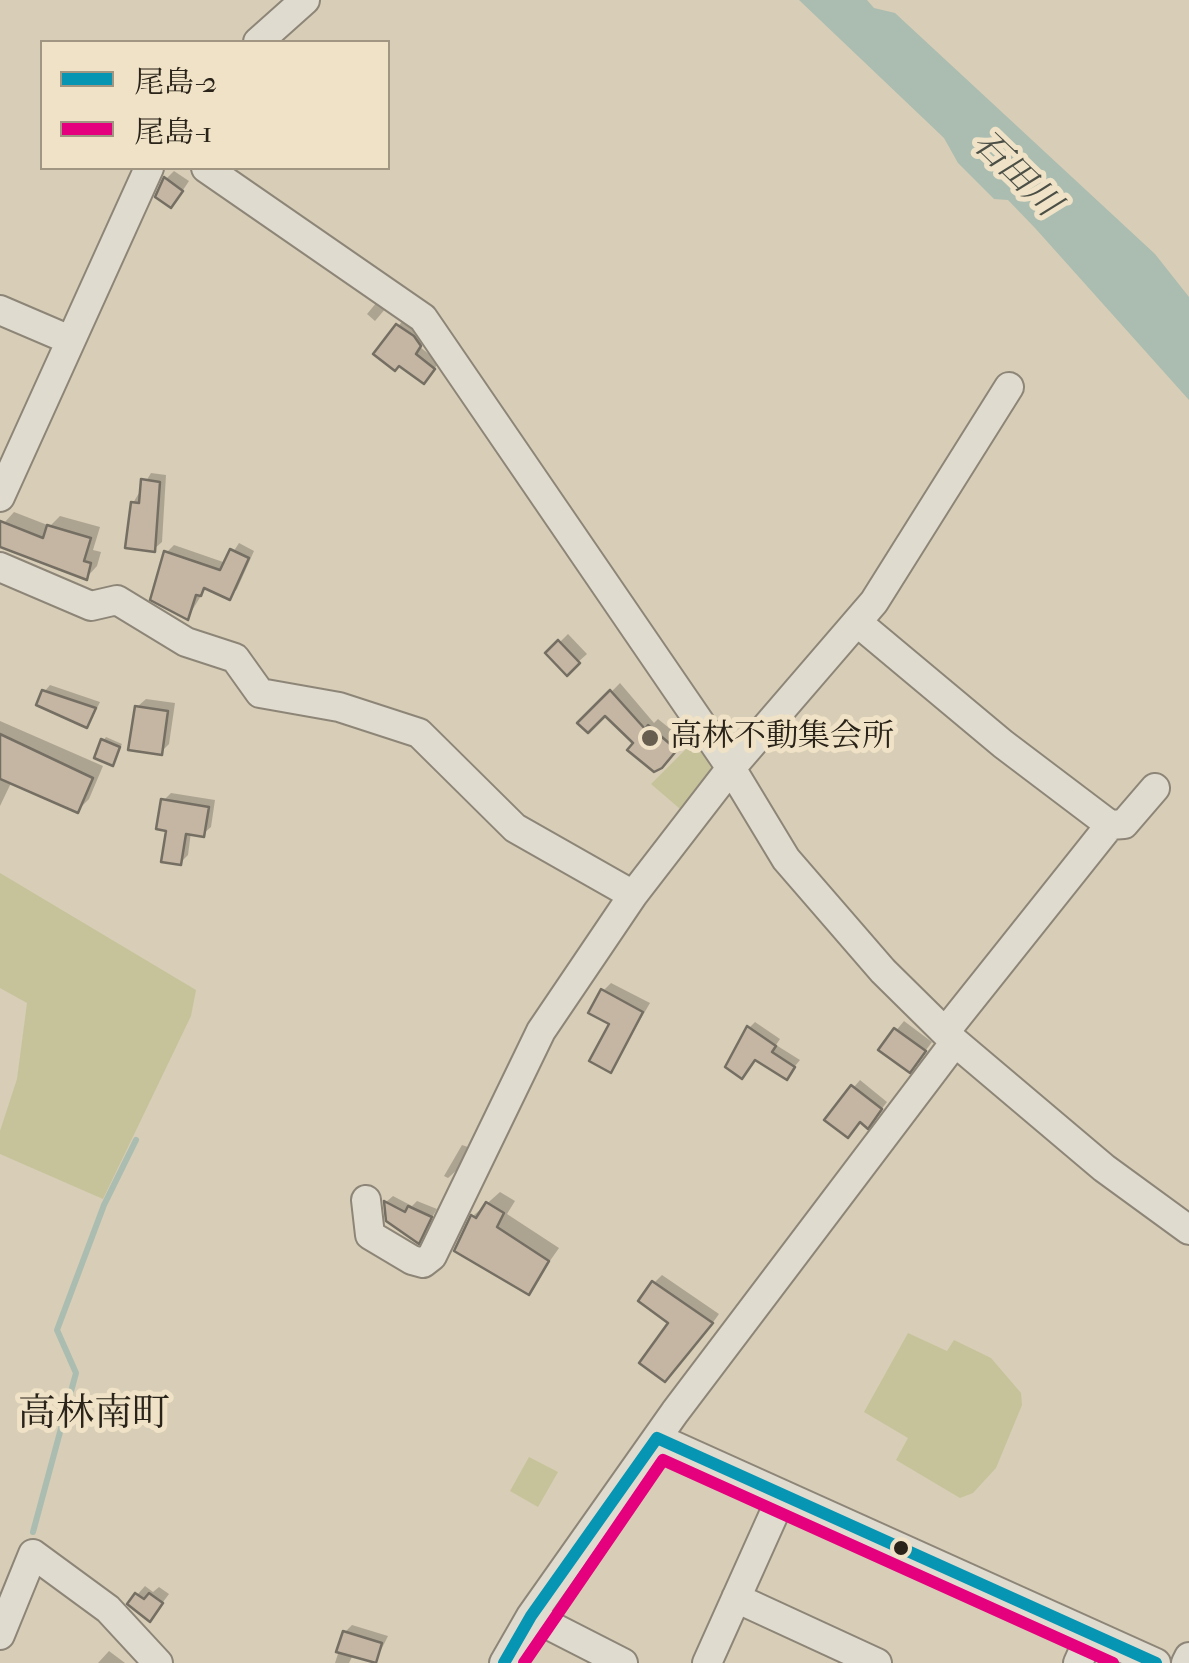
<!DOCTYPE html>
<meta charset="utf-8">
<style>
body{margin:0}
#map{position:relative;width:1189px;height:1663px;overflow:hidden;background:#d8cdb6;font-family:"IM FELL French Canon","Noto Serif JP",serif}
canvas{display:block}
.legend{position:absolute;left:40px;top:40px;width:350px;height:130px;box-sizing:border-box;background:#efe2c6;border:2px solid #a09681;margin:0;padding:12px 18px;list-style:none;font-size:30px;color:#2a2319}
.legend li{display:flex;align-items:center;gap:20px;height:50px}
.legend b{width:50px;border:2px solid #a09681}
</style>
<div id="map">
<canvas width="1189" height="1663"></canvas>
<ul class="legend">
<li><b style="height:12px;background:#0695b3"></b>尾島-2</li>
<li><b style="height:12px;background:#e5007d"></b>尾島-1</li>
</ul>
</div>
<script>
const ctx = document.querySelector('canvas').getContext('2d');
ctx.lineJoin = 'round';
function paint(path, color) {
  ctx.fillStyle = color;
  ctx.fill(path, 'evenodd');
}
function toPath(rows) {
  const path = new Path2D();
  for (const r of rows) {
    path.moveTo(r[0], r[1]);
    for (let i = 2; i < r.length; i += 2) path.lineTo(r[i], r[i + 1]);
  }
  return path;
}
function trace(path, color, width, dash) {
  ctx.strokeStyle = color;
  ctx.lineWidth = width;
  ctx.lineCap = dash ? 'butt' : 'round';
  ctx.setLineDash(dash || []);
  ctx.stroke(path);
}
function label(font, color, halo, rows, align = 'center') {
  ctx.font = font + ' "IM FELL French Canon","Noto Serif JP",serif';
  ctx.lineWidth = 10;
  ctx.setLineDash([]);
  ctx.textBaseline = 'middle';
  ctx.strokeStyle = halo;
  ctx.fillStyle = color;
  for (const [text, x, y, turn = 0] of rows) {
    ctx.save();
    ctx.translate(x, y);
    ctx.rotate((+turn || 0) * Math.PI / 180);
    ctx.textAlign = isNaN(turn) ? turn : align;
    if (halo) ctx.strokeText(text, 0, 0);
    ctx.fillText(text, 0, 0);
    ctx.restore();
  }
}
paint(toPath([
 [698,737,720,771,686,814,651,784],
 [0,873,196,990,191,1016,103,1199,0,1154,0,1131,17,1079,27,1003,0,988],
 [908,1333,947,1351,954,1340,991,1358,1021,1393,1022,1405,996,1468,973,1493,960,1498,896,1460,908,1438,864,1412],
 [529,1457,558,1472,538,1507,510,1491]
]), '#c6c39b');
paint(toPath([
 [799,0,867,0,874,8,895,13,1155,254,1189,297,1189,400,1035,228,1008,200,994,199,958,163,944,138]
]), '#aabdb0');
paint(toPath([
 [174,171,189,181,179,196,166,179],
 [377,302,386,308,375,321,367,314],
 [404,319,426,339,420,347,439,362,430,375,376,354],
 [151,473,166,475,162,542,154,549,133,503],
 [14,512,50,526,60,516,100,527,93,550,101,552,97,566,87,577,0,544,4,523],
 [239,543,254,551,237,589,230,597,207,586,188,617,167,552,174,545,226,563],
 [568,634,587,654,567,672,549,653],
 [620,683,654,723,658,719,684,740,670,756,636,743,605,713,581,723],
 [50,685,100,702,92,718,86,725,44,692],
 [146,699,175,703,169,744,161,752,137,707],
 [0,721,103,766,89,799,78,810,12,781,0,806],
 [106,737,122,744,113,763,103,741],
 [171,793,215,800,211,827,203,834,191,832,188,855,180,863,164,800],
 [611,983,650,1003,611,1070,613,1023,603,991],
 [904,1021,932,1042,917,1062,881,1049],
 [755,1022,780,1039,776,1045,800,1060,786,1077,749,1028],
 [860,1080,887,1102,874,1119,827,1119],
 [462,1145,468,1147,457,1170,448,1178,444,1176],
 [500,1192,515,1201,507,1214,559,1248,528,1292,473,1216],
 [393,1196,412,1206,417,1201,437,1209,418,1240,388,1219,386,1202],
 [662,1275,719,1314,706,1332,672,1323,654,1283],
 [145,1586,153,1592,159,1587,169,1594,157,1610,137,1595],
 [352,1625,388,1636,375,1662,353,1655,349,1663,335,1663,345,1632],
 [109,1651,125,1663,98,1663]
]), '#0003');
trace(toPath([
 [33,1532,76,1373,57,1330,104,1205,136,1140]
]), '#aabdb0', 6);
const building = toPath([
 [164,177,183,191,171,208,155,197,164,177],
 [396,324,414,336,421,346,416,354,435,369,424,384,399,366,395,371,373,354,396,324],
 [141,479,160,482,155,552,125,548,131,502,139,503,141,479],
 [0,521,43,538,47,525,91,538,84,561,91,563,87,580,0,547,0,521],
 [230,549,249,558,230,600,204,588,201,596,196,595,188,620,150,600,164,551,220,570,230,549],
 [558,640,580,663,567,676,545,653,558,640],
 [42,690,96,708,87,728,36,705,42,690],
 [610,690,645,729,648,725,677,750,662,768,654,772,627,750,633,743,605,716,588,733,577,723,610,690],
 [135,706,168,711,162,755,128,750,135,706],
 [0,734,93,778,78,813,0,779,0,734],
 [101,739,120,747,113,766,94,758,101,739],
 [161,799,209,807,204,837,186,834,181,865,161,862,166,831,156,829,161,799],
 [601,989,643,1012,611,1073,589,1061,609,1024,588,1013,601,989],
 [747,1026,776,1046,772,1052,795,1067,787,1080,755,1060,742,1079,725,1067,747,1026],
 [894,1028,926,1051,910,1073,878,1050,894,1028],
 [851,1085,882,1109,868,1129,860,1122,848,1138,824,1120,851,1085],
 [384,1201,405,1212,408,1206,432,1217,419,1244,386,1221,384,1201],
 [486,1202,504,1213,497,1227,549,1261,529,1295,454,1251,471,1215,476,1218,486,1202],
 [652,1281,713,1323,665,1382,639,1363,668,1323,638,1301,652,1281],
 [135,1593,144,1599,149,1593,163,1603,150,1622,127,1604,135,1593],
 [343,1631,382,1643,376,1663,336,1652,343,1631]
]);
paint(building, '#c4b6a3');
trace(building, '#756f63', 2.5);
const minor = toPath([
 [258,42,305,0],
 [206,168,423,318,731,768,786,859,883,971,955,1042,1104,1168,1189,1230],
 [0,310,70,340],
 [0,497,149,168],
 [0,567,91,606,117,600,186,642,235,658,260,693,339,707,419,733,515,828,633,895],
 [857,622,1003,744,1110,825,1124,824,1155,788],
 [945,1032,1110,825],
 [366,1200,370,1235,412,1260,423,1263,432,1256,541,1031,633,895,731,768,874,602,1009,387],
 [657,1438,1156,1663],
 [736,1598,877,1663],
 [531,1616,623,1663],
 [0,1635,33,1554,108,1609,158,1663],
 [504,1663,531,1616,675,1412,955,1042],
 [707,1663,782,1496],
 [1078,1663,1091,1634],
 [1186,1663,1189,1657]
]);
trace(minor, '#8d8678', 32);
trace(minor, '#e0dbcf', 28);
trace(toPath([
 [504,1663,531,1616,657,1438,1156,1663]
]), '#0695b3', 12);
trace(toPath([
 [524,1663,663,1460,1113,1663]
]), '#e5007d', 12);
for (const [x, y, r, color] of [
 [650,738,10,"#675e50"],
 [901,1548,9,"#2a2319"]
]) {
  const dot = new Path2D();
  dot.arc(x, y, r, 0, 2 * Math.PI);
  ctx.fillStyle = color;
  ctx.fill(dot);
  trace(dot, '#efe2c6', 4);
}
label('32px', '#2a2319', '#efe2c6', [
 ["高林不動集会所",670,738]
], 'left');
label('italic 35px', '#4b4f46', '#efe2c6', [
 ["石田川",1015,175,44]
]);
label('38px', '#2a2319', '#efe2c6', [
 ["高林南町",94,1416]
]);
</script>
